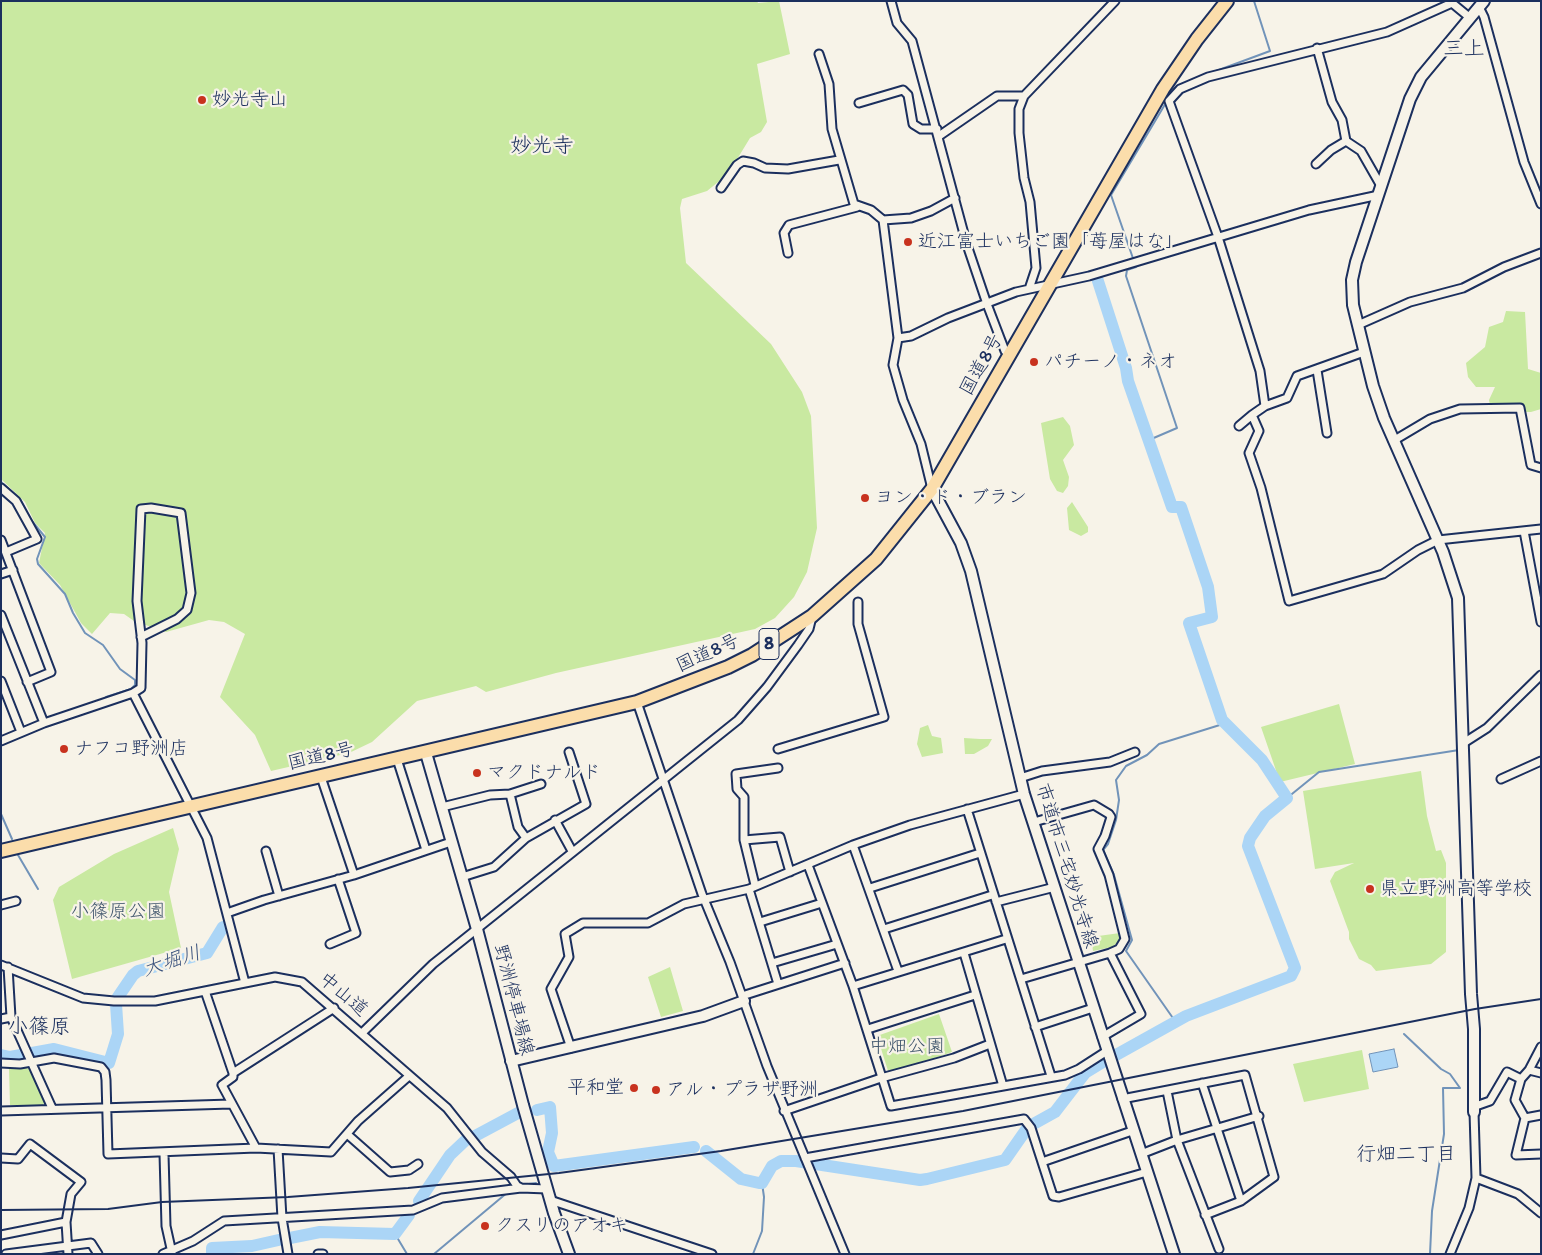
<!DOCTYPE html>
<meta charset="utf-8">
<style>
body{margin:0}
#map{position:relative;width:1542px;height:1255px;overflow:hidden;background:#f7f3e8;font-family:Itim,sans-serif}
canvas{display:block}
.frame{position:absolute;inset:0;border:2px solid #1b2f5e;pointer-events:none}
</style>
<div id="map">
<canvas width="1542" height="1255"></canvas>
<div class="frame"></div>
</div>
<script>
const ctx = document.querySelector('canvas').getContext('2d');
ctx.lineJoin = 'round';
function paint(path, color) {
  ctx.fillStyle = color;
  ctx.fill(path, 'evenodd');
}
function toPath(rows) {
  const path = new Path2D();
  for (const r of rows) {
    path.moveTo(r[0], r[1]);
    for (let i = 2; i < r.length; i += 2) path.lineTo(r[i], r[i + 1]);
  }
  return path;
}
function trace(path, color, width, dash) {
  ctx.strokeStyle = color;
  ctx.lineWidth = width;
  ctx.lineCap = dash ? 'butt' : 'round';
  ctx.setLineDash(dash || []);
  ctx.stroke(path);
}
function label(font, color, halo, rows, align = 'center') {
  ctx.font = font + ' Itim,"Klee One",sans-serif';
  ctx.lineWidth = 4.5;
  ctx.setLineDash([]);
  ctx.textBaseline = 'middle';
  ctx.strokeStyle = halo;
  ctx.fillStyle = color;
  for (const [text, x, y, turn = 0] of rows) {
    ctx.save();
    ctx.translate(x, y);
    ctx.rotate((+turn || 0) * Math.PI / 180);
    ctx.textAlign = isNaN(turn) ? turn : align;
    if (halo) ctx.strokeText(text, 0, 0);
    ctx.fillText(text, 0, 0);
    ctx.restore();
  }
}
paint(toPath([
 [1,1,757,1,758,3,779,1,790,54,757,64,767,122,761,132,750,138,728,174,707,191,682,199,680,208,686,263,771,344,802,392,811,416,817,528,807,572,794,597,775,618,755,629,556,673,486,692,476,686,417,701,372,742,349,753,271,771,255,735,220,697,245,634,224,622,209,620,166,632,134,621,124,614,110,613,92,634,81,623,60,585,39,563,45,533,35,523,25,502,1,479],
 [1506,311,1525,312,1528,369,1541,373,1541,409,1531,412,1491,411,1489,400,1495,387,1476,387,1468,377,1466,363,1485,347,1489,327,1503,322],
 [1063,417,1070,426,1074,445,1063,460,1069,477,1068,486,1063,493,1057,491,1050,479,1041,423],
 [1072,502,1088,527,1088,532,1081,536,1069,530,1067,508],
 [1339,704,1355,764,1280,782,1261,727],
 [928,725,932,736,941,738,943,753,922,757,917,744,920,728],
 [964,738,980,739,992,739,988,746,974,754,965,754],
 [1421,771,1427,816,1436,851,1441,850,1446,863,1446,952,1431,964,1376,971,1371,965,1359,959,1349,939,1349,932,1330,881,1335,872,1354,863,1315,869,1303,791],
 [173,828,179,849,169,892,181,948,72,979,53,900,59,887,114,854],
 [1120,933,1119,941,1112,947,1093,951,1091,937],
 [670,967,683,1011,661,1017,648,977],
 [939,1014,952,1052,889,1074,877,1036],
 [1362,1050,1369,1089,1304,1102,1293,1064],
 [24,1066,30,1070,45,1102,42,1106,16,1107,16,1105,10,1105,9,1068]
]), '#c9e9a1');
const water = toPath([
 [1394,1049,1398,1067,1373,1072,1369,1054,1394,1049]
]);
paint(water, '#abd5f6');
trace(water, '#7193b9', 1);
trace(toPath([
 [1216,71,1270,51,1254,1],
 [1172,92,1176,87,1186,83],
 [1149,440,1177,428,1126,276,1127,270,1136,267,1111,195,1167,101],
 [1,482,20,499,31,520,45,537,37,559,38,564,65,594,73,613,85,633,103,645,120,669,135,680,135,685,131,689,106,697],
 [1517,703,1528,693],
 [1468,745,1480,736],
 [1287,798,1319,772,1459,750],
 [1,814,12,839],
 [18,855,38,889],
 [1175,1021,1126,951,1132,940,1114,875,1103,850,1108,844,1116,820,1119,800,1116,780,1126,766,1147,755,1159,744,1223,724],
 [1404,1034,1441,1069,1450,1074,1460,1088,1443,1088,1444,1134,1432,1211,1430,1254],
 [552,1168,554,1166],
 [521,1185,536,1183],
 [395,1234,407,1254],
 [434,1254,508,1192],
 [753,1254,762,1231,764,1197,762,1183]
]), '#7193b9', 2);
trace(toPath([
 [1097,278,1126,368,1128,381,1172,507,1181,507,1208,587,1212,617,1189,623,1222,720,1262,760,1287,798,1265,816,1250,838,1248,846,1295,968,1291,976,1186,1016,1116,1055],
 [1,1055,10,1057,54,1049,109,1063,118,1034,116,1004,118,997,133,975,138,971,207,953,223,927],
 [537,1110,550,1107,552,1133,548,1152,554,1166,694,1147],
 [475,1136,518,1113],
 [706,1151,741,1179,759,1183,762,1183,772,1166,781,1161,796,1161,920,1180,927,1179,1005,1160,1028,1127,1055,1112,1085,1073,1103,1062],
 [419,1201,450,1155,468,1138],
 [290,1238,320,1232,395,1234,409,1215],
 [212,1254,212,1248,252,1246,283,1239]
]), '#abd5f6', 12);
const street = toPath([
 [891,1,897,23,912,41,967,245,987,304,1005,351,1009,354],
 [1479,7,1484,17,1524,162,1541,204],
 [1469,17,1452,3,1387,32,1208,77,1180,89,1169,101,1218,237,1260,371,1265,406,1252,415,1259,431,1249,453,1261,488,1289,601,1383,574,1418,550,1438,540,1541,529],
 [1317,48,1332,102,1342,120,1346,141],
 [819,54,829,84,832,129,854,204,871,210,883,220,911,218,931,211,955,198],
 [859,103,903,90,908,95,913,124,921,129,937,129],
 [939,136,997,96,1024,96],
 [1316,164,1331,150,1346,141,1361,151,1381,186],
 [721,188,737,165,743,161,754,163,765,168,788,169,839,160],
 [883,220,898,338,893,365,903,400,921,444,932,489],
 [788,253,784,233,789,225,857,207],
 [1029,289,1036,268,1030,202,1024,178,1019,133,1019,109,1024,96,1115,1],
 [1358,325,1410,302,1463,288,1504,267,1541,253],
 [898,338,911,336,948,318,1016,292,1089,276,1309,210,1379,195],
 [1317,370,1327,433],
 [1265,406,1287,398,1297,376,1364,352],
 [1239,426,1252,415],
 [1393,441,1430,419,1460,409,1520,408,1531,465,1541,468],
 [1,488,16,501,37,539,6,552],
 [1524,531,1541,622],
 [1,540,51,672,27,682],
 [1,574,13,570],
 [1,615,44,723],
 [1,681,21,732],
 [133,693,207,838,245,983],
 [637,702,702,894,730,962,767,1066,845,1254],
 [1,741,44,723,133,693,141,688,142,643,137,601,141,509,151,508,181,513,191,593,187,610,177,619,141,637],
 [1462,744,1487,728,1541,675],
 [778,749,884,717,858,624,858,602],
 [397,759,426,850],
 [321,777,354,875],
 [1020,778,1042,771,1110,762,1135,752],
 [1501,779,1541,761],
 [510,794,518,827,526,838],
 [442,807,490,795,510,794,541,784],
 [967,809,1051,1076],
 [555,820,572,851],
 [744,840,780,837,790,872],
 [853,845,898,971],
 [266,851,279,896],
 [808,865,853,986,891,1106,1065,1075,1079,1069,1107,1051],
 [462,877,494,867,526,838,586,804,569,752],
 [755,885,744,840,744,797,737,789,736,774,778,768],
 [870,888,980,853],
 [749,889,778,984],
 [996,902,1055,887],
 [1,905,16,901],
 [227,913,264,900,354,875,451,842],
 [760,922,822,903],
 [884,929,992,895],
 [330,944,356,933,338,879],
 [964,953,1003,1086],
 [772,963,837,944],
 [1,965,83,998,114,1001,155,1001,275,977,302,982,447,1108,482,1152,511,1177,517,1186,521,1188,547,1189],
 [8,967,11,1017,52,1108],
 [1021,979,1110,953,1119,949,1125,939,1109,875,1098,849,1105,836,1111,817,1109,814,1094,805,1034,822],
 [853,986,1006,939],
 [205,991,233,1073,233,1077,222,1085,256,1148],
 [742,996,845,963],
 [1,1019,11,1017],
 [1035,1027,1093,1008],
 [868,1029,975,995],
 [362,1033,433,964,738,720,767,687,798,645,809,629,812,617],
 [1102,1037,1141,1014,1110,953],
 [1541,1047,1529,1070,1521,1079,1515,1100,1525,1118,1516,1155,1541,1154],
 [571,1048,551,989,569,957,565,934,583,923,648,923,684,904,749,889,853,845,910,825,1024,794],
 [1,1063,20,1064,54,1058,101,1067,105,1072,106,1080,108,1154,256,1148,331,1152,358,1121,409,1076],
 [1529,1070,1541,1073],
 [233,1073,334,1008],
 [1202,1083,1241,1201],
 [1167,1091,1177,1140,1219,1249],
 [1122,1099,1245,1075,1274,1177,1241,1201,1205,1215],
 [1473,1107,1490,1101,1507,1072,1521,1079],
 [1,1111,231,1104],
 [784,1111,881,1078,954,1058,990,1044],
 [1525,1118,1541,1115],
 [347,1134,390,1172,409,1170,418,1164],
 [278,1149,282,1218,288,1254],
 [164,1154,166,1226,172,1253],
 [1141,1154,1177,1140,1259,1116],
 [1,1158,18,1159,30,1144,81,1182,71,1194,66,1222,68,1254],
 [805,1158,1024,1119,1031,1128,1053,1196,1059,1197,1147,1172],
 [1042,1162,1132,1131],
 [1476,1178,1518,1194,1541,1213],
 [550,1200,712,1254],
 [1,1235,66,1222],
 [6,1254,91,1243,98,1254],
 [163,1254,193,1241,224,1221,413,1210,442,1198,521,1188],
 [318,1254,323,1254],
 [1450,1254,1469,1208,1476,1178,1474,1112]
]);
const secondary = toPath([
 [932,489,961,543,971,571,1024,794,1174,1254],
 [426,753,477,929,523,1105,554,1213,569,1254],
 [511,1061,703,1016,744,1001],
 [1474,1112,1474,1029,1471,994,1458,598,1443,552,1384,418,1373,386,1353,305,1352,280,1356,262,1410,99,1421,77,1484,1]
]);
const highway = toPath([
 [1,851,637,702,728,667,752,655,812,616,876,559,932,489,1163,89,1197,39,1227,1]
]);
trace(street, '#1b2f5e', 11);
trace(secondary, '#1b2f5e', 14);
trace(highway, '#1b2f5e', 16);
trace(street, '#f7f3e8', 7);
trace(secondary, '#f7f3e8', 10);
trace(highway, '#fbddab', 12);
trace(toPath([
 [1,1210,108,1209,162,1202,288,1197,408,1188,559,1173,721,1151,963,1111,1475,1009,1541,999]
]), '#1b2f5e', 2);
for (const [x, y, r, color] of [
 [202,100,5,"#c8321e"],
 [908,242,5,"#c8321e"],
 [1034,362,5,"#c8321e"],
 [865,498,5,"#c8321e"],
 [64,749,5,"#c8321e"],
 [477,773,5,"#c8321e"],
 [1370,889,5,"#c8321e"],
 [634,1088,5,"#c8321e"],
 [656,1090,5,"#c8321e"],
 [485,1226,5,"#c8321e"]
]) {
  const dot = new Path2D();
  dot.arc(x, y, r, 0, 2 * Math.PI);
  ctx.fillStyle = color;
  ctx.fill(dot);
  trace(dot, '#f7f3e8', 2);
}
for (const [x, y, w] of [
 [769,644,20]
]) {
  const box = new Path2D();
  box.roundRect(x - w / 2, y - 15.5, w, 31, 4);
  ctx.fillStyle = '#f7f3e8';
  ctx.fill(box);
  trace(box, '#1b2f5e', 1);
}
label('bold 18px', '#1b2f5e', null, [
 ["8",769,644]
]);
label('19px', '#1b2f5e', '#f7f3e8', [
 ["妙光寺山",212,100],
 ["近江富士いちご園「苺屋はな」",918,242],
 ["パチーノ・ネオ",1044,362],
 ["ヨン・ド・ブラン",875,498],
 ["ナフコ野洲店",74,749],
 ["マクドナルド",487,773],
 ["県立野洲高等学校",1380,889],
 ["平和堂",624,1088,"right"],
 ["アル・プラザ野洲",666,1090],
 ["クスリのアオキ",495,1226]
], 'left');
label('19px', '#1b2f5e', '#f7f3e8', [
 ["国道8号",982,365,-61],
 ["国道8号",708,654,-24],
 ["国道8号",321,757,-13],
 ["市道市三宅妙光寺線",1066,866,73],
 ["中山道",343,995,40],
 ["野洲停車場線",513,1000,76]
]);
label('19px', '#3e546b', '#f7f3e8', [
 ["小篠原公園",118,912],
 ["中畑公園",907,1047]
]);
label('italic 20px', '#38507c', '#f7f3e8', [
 ["大堀川",172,962,-18]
]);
label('20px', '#1b2f5e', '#f7f3e8', [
 ["行畑二丁目",1406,1155]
]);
label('21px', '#1b2f5e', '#f7f3e8', [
 ["三上",1464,50],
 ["妙光寺",542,147],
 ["小篠原",39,1028]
]);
</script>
